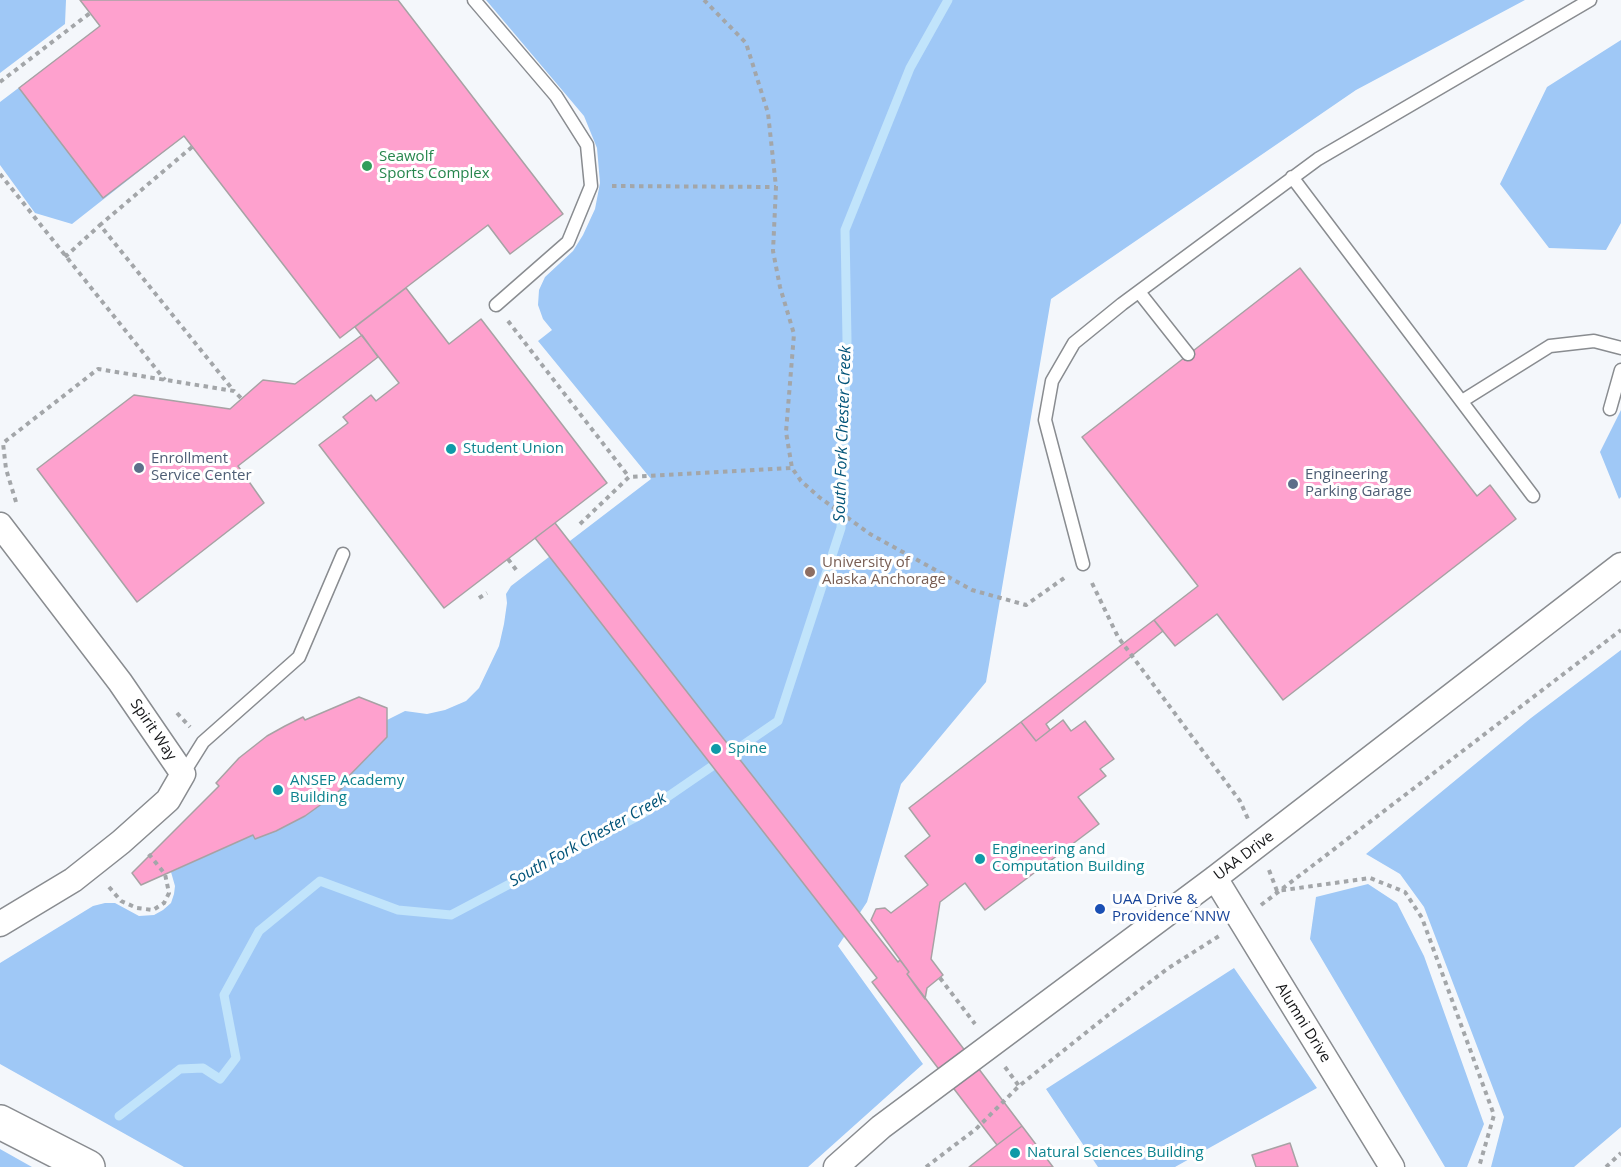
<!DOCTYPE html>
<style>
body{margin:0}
canvas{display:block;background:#f4f7fb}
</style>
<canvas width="1621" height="1167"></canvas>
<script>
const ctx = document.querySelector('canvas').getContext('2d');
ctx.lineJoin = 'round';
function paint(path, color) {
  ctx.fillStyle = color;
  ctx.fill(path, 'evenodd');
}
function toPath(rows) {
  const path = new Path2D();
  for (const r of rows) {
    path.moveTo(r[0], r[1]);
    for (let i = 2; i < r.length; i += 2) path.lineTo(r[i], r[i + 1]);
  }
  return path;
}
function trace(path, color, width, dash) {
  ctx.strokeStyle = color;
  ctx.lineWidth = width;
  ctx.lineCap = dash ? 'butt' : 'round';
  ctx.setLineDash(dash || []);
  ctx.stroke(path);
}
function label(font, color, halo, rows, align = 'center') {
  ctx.font = font + ' "Open Sans",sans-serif';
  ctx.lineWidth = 6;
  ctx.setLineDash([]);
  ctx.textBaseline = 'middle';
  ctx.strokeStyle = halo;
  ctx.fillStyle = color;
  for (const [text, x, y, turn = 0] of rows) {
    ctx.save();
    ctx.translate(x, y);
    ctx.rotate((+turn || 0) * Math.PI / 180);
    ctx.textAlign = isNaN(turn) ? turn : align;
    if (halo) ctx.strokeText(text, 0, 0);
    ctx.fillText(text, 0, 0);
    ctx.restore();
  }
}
paint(toPath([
 [0,0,66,0,65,24,0,73],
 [486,0,1525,0,1356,90,1051,299,986,682,901,784,867,902,838,946,923,1064,808,1167,184,1167,0,1064,0,963,93,906,105,903,115,903,139,916,154,915,163,910,171,903,174,894,175,886,171,872,253,835,255,839,278,830,318,807,347,783,345,780,387,737,387,720,405,711,427,714,445,710,466,701,479,688,499,646,504,624,507,603,506,594,511,586,651,479,538,341,552,330,543,319,538,305,539,290,545,277,573,251,583,235,595,209,600,183,597,148,584,116],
 [128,5,212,114,72,224,35,213,0,165,0,102],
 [1621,40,1621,223,1606,250,1549,248,1500,184,1547,87],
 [1621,410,1621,497,1619,499,1600,452],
 [1621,650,1621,1127,1574,1167,1491,1167,1504,1117,1424,907,1400,874,1366,854,1531,718],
 [1368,884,1397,903,1424,956,1484,1124,1467,1167,1445,1167,1310,939,1316,897],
 [1234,968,1317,1088,1175,1167,1098,1167,1046,1089],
 [0,1149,32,1167,0,1167]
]), '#9fc8f6');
trace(toPath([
 [119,1116,180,1069,203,1068,220,1079,236,1058,224,995,259,931,320,881,398,910,451,915,644,813,778,721,841,528,847,340,845,230,910,68,948,0]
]), '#c1e4fb', 9);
const building = toPath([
 [80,0,398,0,563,214,510,254,488,225,340,338,184,136,103,198,19,88,100,26,80,0],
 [1300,268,1477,496,1490,485,1516,519,1283,700,1217,614,1175,646,1157,624,1154,620,1198,586,1082,437,1300,268],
 [406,288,449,344,481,319,607,483,444,608,319,445,348,423,343,417,371,395,376,401,399,383,355,327,406,288],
 [362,335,378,357,238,466,264,503,137,602,37,469,134,395,230,409,263,380,295,384,362,335],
 [555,523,898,962,900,960,909,972,907,974,1022,1126,997,1145,872,982,877,978,535,538,555,523],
 [1154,620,1163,631,1046,724,1050,730,1036,741,1021,722,1154,620],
 [359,697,387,708,387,737,345,780,348,782,337,793,305,816,276,831,255,839,253,835,141,885,132,873,219,786,216,783,239,758,267,736,285,726,303,717,305,720,359,697],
 [1063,720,1071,731,1085,721,1114,759,1100,769,1106,776,1078,797,1099,824,985,910,965,883,940,902,931,959,943,975,927,988,925,999,907,974,909,972,871,920,876,909,885,908,891,913,928,885,905,856,930,836,909,808,1021,722,1036,741,1063,720],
 [1022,1126,1053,1167,969,1167,997,1145,1022,1126],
 [1290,1143,1298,1167,1256,1167,1252,1155,1290,1143]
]);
paint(building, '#fea1ce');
trace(building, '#a7a2a4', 1.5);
const service = toPath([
 [474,0,556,96,587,145,591,186,568,242,496,305],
 [1292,177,1533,496],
 [1139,292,1188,354],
 [1462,401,1550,346,1594,341,1621,348],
 [1610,409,1621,370],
 [1083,564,1045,420,1052,381,1074,343,1122,304,1318,159,1590,0],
 [183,774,203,742,299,657,343,554]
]);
const minor = toPath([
 [0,525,120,682,183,774,168,800,121,842,73,880,0,924],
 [1215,878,1392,1167],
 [836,1167,881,1127,1215,878,1621,565]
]);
const secondary = toPath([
 [0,1122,88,1167]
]);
trace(service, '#898c90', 15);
trace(minor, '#898c90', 27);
trace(secondary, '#898c90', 36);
trace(toPath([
 [704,0,746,43,768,113,776,187,773,251,780,287,794,334,786,432,792,468,801,481,819,497,870,534,972,590,1026,605,1067,576],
 [0,82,90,13],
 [192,147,100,225,233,390],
 [0,174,165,380],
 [612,186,776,187],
 [65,257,100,225],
 [508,321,629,477],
 [16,502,6,469,3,443,98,369,234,391,242,399],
 [580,524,629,477,792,468],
 [508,559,517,571],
 [1092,583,1118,637,1240,801,1248,819],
 [479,598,487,593],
 [177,713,190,727],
 [1269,870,1277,891,1370,878,1405,892,1422,918,1494,1115,1479,1167],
 [109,887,121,901,137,908,153,910,164,903,169,893,165,874,148,853],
 [1261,905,1621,630],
 [940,978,975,1024],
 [1005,1067,1019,1086],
 [926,1167,976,1129,1019,1086,1137,992,1167,969,1219,936],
 [1606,1167,1621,1153]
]), '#a3a6a9', 4, [4.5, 4.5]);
trace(service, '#fff', 12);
trace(minor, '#fff', 24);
trace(secondary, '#fff', 33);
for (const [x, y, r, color] of [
 [367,166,6,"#2e9e5b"],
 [451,449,6,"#0f9aa8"],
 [139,468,6,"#5c6f8a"],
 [1293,484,6,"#5c6f8a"],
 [810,572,6,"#8d6e63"],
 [716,749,6,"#0f9aa8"],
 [278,790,6,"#0f9aa8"],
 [980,859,6,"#0f9aa8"],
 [1100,909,6,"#1a4fb4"],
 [1015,1153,6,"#0f9aa8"]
]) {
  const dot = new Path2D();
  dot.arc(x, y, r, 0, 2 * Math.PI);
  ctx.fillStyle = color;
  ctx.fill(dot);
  trace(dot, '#fff', 2);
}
label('15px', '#27864d', '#fff', [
 ["Seawolf",379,157],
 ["Sports Complex",379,174]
], 'left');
label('15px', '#0d838f', '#fff', [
 ["Student Union",463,449],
 ["Spine",728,749],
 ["ANSEP Academy",290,781],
 ["Building",290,798],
 ["Engineering and",992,850],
 ["Computation Building",992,867],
 ["Natural Sciences Building",1027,1153]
], 'left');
label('15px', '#4e5e75', '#fff', [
 ["Enrollment",151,459],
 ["Service Center",151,476],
 ["Engineering",1305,475],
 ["Parking Garage",1305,492]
], 'left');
label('15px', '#785e54', '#fff', [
 ["University of",822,563],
 ["Alaska Anchorage",822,580]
], 'left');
label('15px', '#131416', '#fff', [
 ["Spirit Way",153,730,56],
 ["UAA Drive",1244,856,-37],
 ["Alumni Drive",1303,1023,58]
]);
label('15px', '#164399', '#fff', [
 ["UAA Drive &",1112,900],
 ["Providence NNW",1112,917]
], 'left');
label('italic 16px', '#015378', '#fff', [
 ["South Fork Chester Creek",843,434,-88],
 ["South Fork Chester Creek",588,840,-29]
]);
</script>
